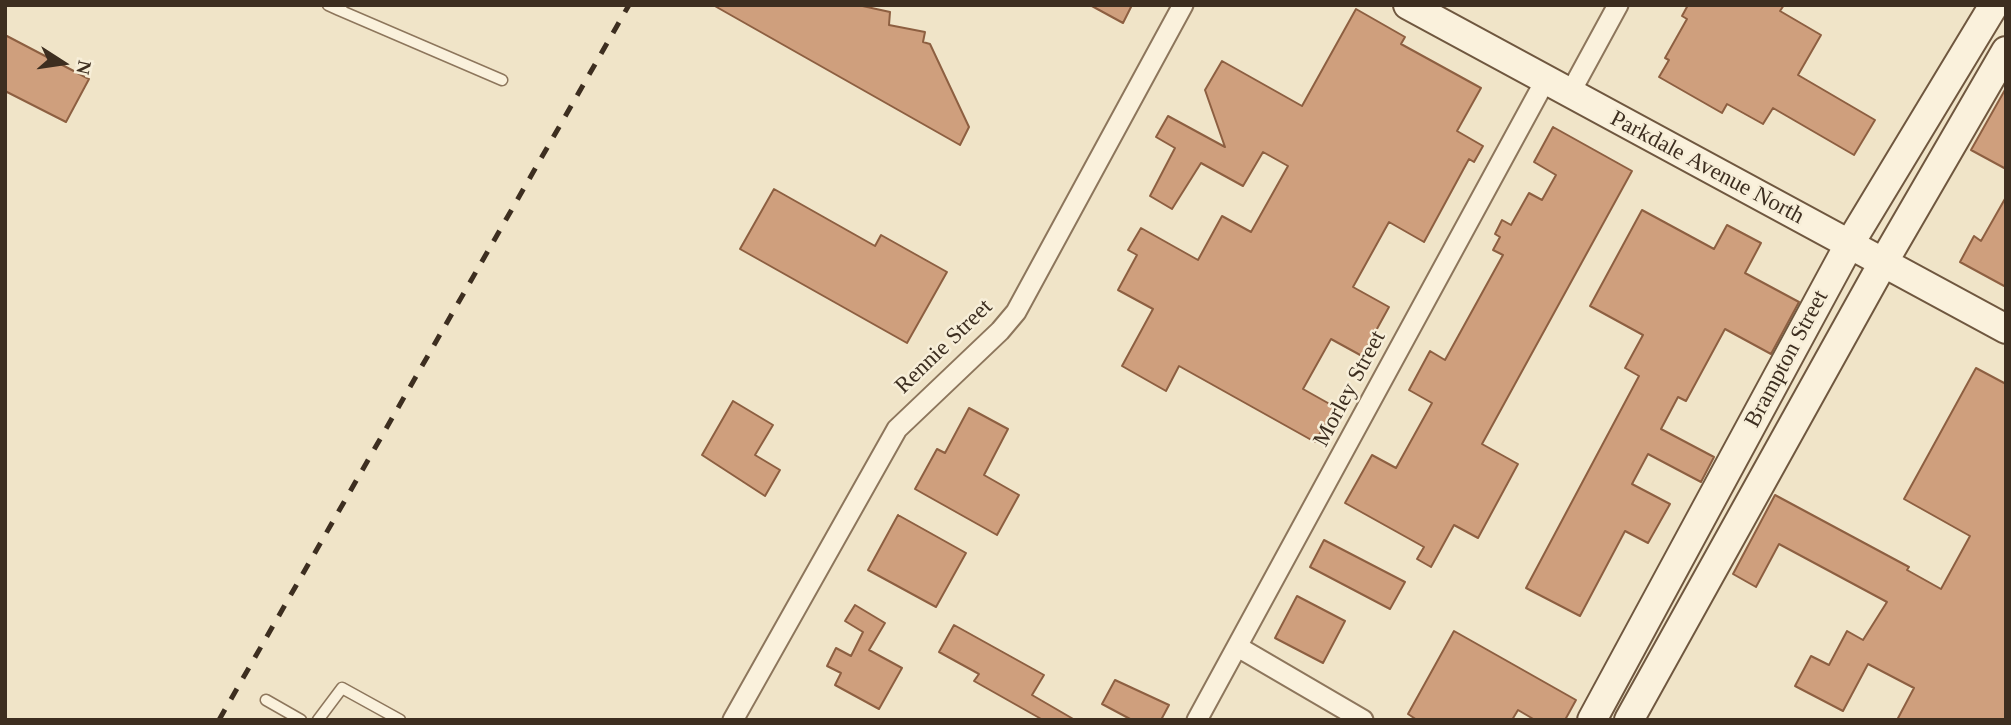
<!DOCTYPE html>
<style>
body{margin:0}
#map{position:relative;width:2011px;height:725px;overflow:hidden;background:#f0e4c8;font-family:Georgia,serif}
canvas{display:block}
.frame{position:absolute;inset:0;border:7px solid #3d2e20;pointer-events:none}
.north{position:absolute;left:28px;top:28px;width:70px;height:70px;-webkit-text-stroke:5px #f7eed8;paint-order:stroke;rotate:102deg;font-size:19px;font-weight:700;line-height:28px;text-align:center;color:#3d2e20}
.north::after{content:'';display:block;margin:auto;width:24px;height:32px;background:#3d2e20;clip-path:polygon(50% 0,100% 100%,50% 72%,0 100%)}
</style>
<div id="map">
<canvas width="2011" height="725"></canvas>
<div class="frame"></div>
<div class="north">N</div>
</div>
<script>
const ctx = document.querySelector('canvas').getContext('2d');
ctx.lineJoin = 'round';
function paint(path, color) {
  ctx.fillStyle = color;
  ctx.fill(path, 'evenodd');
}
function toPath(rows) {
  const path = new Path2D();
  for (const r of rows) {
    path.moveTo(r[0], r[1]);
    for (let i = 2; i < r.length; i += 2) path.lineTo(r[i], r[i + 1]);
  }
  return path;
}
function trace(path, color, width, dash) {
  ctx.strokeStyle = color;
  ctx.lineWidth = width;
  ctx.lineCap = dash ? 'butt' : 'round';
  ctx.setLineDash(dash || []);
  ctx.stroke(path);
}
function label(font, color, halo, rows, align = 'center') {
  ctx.font = font + ' Georgia,serif';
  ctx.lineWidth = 5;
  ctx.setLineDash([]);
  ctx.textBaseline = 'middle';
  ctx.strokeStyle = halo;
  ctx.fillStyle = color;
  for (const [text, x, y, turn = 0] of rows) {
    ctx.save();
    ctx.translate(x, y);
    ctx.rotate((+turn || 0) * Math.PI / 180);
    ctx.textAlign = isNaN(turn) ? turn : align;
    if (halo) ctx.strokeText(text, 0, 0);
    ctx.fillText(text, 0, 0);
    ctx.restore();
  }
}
const building = toPath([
 [713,5,858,5,890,12,889,25,925,32,923,42,930,44,969,127,960,145,713,5],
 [1090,5,1132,5,1123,23,1090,5],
 [1688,5,1784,5,1780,11,1821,35,1798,75,1875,120,1854,155,1773,108,1763,124,1727,104,1722,113,1659,77,1669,60,1665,58,1687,19,1682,16,1688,5],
 [1356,9,1405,37,1401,44,1481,88,1457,131,1483,146,1474,162,1469,159,1424,242,1389,222,1353,287,1389,307,1362,356,1331,339,1303,389,1335,407,1315,442,1179,366,1166,391,1122,366,1153,309,1118,290,1137,255,1128,250,1141,228,1198,260,1222,216,1251,232,1288,166,1263,152,1243,186,1201,163,1172,209,1150,196,1175,148,1156,137,1168,116,1225,147,1205,90,1222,61,1302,106,1356,9],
 [5,35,89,79,66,122,5,91,5,35],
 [2006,88,2006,169,1971,150,2006,88],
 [1553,127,1632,171,1482,444,1518,464,1478,538,1454,525,1431,567,1417,559,1424,547,1345,503,1372,455,1396,468,1432,403,1409,390,1430,351,1445,360,1503,255,1493,250,1500,237,1495,234,1502,220,1511,225,1529,193,1542,200,1556,175,1534,162,1553,127],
 [774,189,875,246,881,235,947,272,907,343,740,249,774,189],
 [2006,197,2006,287,1960,262,1974,236,1981,241,2006,197],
 [1642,210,1714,249,1727,225,1761,243,1745,273,1799,302,1771,354,1725,329,1686,401,1678,397,1661,429,1714,457,1701,482,1648,454,1632,484,1670,504,1648,543,1625,531,1580,616,1526,588,1639,376,1625,368,1643,335,1590,306,1642,210],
 [1976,368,2006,384,2006,720,1897,720,1914,688,1868,664,1843,711,1795,686,1811,656,1829,665,1847,631,1863,640,1887,602,1779,544,1756,587,1733,574,1775,495,1909,567,1907,570,1941,589,1970,536,1904,499,1976,368],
 [733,401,773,425,755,455,780,470,765,496,702,455,733,401],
 [969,408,1008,429,984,475,1019,495,997,535,915,489,937,449,945,453,969,408],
 [898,515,966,553,936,607,868,570,898,515],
 [1324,540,1405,582,1390,609,1310,567,1324,540],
 [1297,596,1345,621,1323,663,1275,638,1297,596],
 [855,605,885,623,869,650,902,668,879,709,835,685,841,673,827,666,836,648,851,656,863,632,845,621,855,605],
 [954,625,1044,675,1032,695,1075,720,1043,720,974,681,979,674,939,652,954,625],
 [1454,631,1576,700,1565,720,1535,720,1518,710,1512,720,1417,720,1408,714,1454,631],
 [1115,680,1169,705,1161,720,1132,720,1102,704,1115,680]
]);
paint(building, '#cf9f7d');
trace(building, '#8d5f41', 2);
const lane = toPath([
 [328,5,339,10],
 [342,5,339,10,502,80],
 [266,700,301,720],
 [318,720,342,688,400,720]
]);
const street = toPath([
 [1569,95,1618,5],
 [1238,647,1363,720],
 [733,720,897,429,1000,331,1016,312,1183,5],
 [1197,720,1545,81]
]);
const secondary = toPath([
 [1408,5,2006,329],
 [1592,720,1850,243,1994,5],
 [1629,720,1883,263,2006,51]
]);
trace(lane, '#8d765c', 13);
trace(street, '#8d765c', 23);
trace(secondary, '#6f573f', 32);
trace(lane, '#faf1dc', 10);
trace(street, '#faf1dc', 19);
trace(secondary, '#faf1dc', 28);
trace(toPath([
 [219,720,629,5]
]), '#3d2e20', 5, [12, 12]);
label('23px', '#3d2e20', '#f7eed8', [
 ["Parkdale Avenue North",1707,168,28],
 ["Rennie Street",944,347,-44],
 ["Brampton Street",1787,359,-62],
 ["Morley Street",1350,389,-62]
]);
</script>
